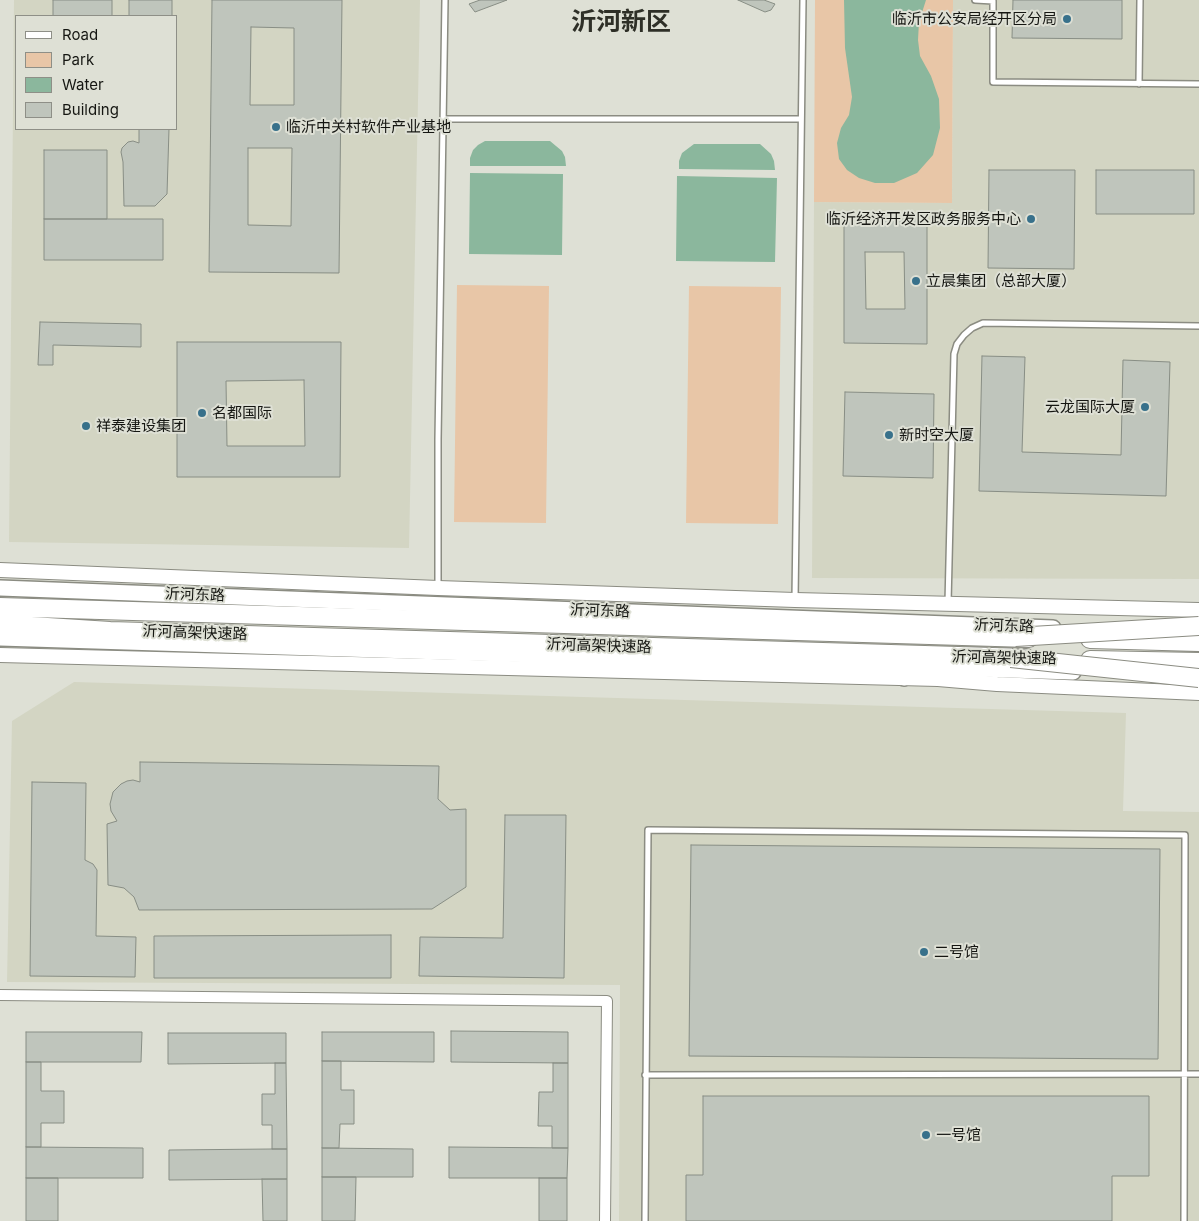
<!DOCTYPE html>
<meta charset="utf-8">
<style>
body{margin:0}
#map{position:relative;width:1199px;height:1221px;overflow:hidden;background:#dee0d5;font-family:Inter,sans-serif}
canvas{display:block}
.legend{position:absolute;left:15px;top:15px;width:162px;height:115px;box-sizing:border-box;background:#dee0d5;border:1px solid #8e8f87;margin:0;padding:6px 9px;list-style:none;font-size:15px;color:#151612}
.legend li{display:flex;align-items:center;gap:10px;height:25px}
.legend b{width:25px;border:1px solid #8e8f87}
</style>
<div id="map">
<canvas width="1199" height="1221"></canvas>
<ul class="legend">
<li><b style="height:6px;background:#fff"></b>Road</li>
<li><b style="height:14px;background:#e8c6a7"></b>Park</li>
<li><b style="height:14px;background:#8bb79d"></b>Water</li>
<li><b style="height:14px;background:#bfc5bc"></b>Building</li>
</ul>
</div>
<script>
const ctx = document.querySelector('canvas').getContext('2d');
ctx.lineJoin = 'round';
function paint(path, color) {
  ctx.fillStyle = color;
  ctx.fill(path, 'evenodd');
}
function toPath(rows) {
  const path = new Path2D();
  for (const r of rows) {
    path.moveTo(r[0], r[1]);
    for (let i = 2; i < r.length; i += 2) path.lineTo(r[i], r[i + 1]);
  }
  return path;
}
function trace(path, color, width, dash) {
  ctx.strokeStyle = color;
  ctx.lineWidth = width;
  ctx.lineCap = dash ? 'butt' : 'round';
  ctx.setLineDash(dash || []);
  ctx.stroke(path);
}
function label(font, color, halo, rows, align = 'center') {
  ctx.font = font + ' Inter,"Noto Sans SC",sans-serif';
  ctx.lineWidth = 4;
  ctx.setLineDash([]);
  ctx.textBaseline = 'middle';
  ctx.strokeStyle = halo;
  ctx.fillStyle = color;
  for (const [text, x, y, turn = 0] of rows) {
    ctx.save();
    ctx.translate(x, y);
    ctx.rotate((+turn || 0) * Math.PI / 180);
    ctx.textAlign = isNaN(turn) ? turn : align;
    if (halo) ctx.strokeText(text, 0, 0);
    ctx.fillText(text, 0, 0);
    ctx.restore();
  }
}
paint(toPath([
 [14,0,420,0,409,548,9,542],
 [16,16,176,16,176,129,16,129],
 [953,0,1199,0,1199,579,812,578,814,202,952,203],
 [74,682,1126,713,1123,811,1199,812,1199,1221,619,1221,620,985,7,982,12,721]
]), '#d3d5c3');
paint(toPath([
 [815,0,953,0,952,203,814,202],
 [457,285,549,286,546,523,454,522],
 [689,286,781,287,778,524,686,523]
]), '#e8c6a7');
paint(toPath([
 [844,0,926,0,919,22,918,40,920,56,931,76,939,99,940,128,933,155,917,173,894,183,875,183,859,178,847,170,839,159,837,143,841,128,849,115,852,97,845,48],
 [485,141,550,141,562,151,565,157,566,166,470,166,470,158,473,150,478,145],
 [694,144,760,144,771,154,774,161,775,170,679,169,679,161,682,153],
 [470,173,563,174,562,255,469,254],
 [677,176,777,178,775,262,676,261]
]), '#8bb79d');
const building = toPath([
 [53,0,112,0,112,16,53,16,53,0],
 [129,0,172,0,172,16,129,16,129,0],
 [212,0,342,0,339,273,209,272,212,0],
 [251,27,294,28,294,105,250,105,251,27],
 [248,148,292,148,291,226,248,225,248,148],
 [480,0,507,0,475,12,469,4,480,0],
 [738,0,764,0,775,4,771,10,765,12,738,0],
 [1013,0,1122,0,1122,39,1012,38,1013,0],
 [139,129,169,129,167,194,155,206,124,206,123,162,121,152,122,148,128,142,133,141,139,143,139,129],
 [44,150,107,150,107,219,44,219,44,150],
 [989,170,1075,170,1074,269,988,268,989,170],
 [1096,170,1194,170,1194,214,1096,214,1096,170],
 [844,216,927,217,927,344,844,343,844,216],
 [865,252,904,252,905,309,866,309,865,252],
 [44,219,163,219,163,260,44,260,44,219],
 [40,322,141,324,141,347,53,345,53,365,38,365,40,322],
 [177,342,341,342,340,477,177,477,177,342],
 [304,380,305,446,227,446,226,381,304,380],
 [982,356,1025,357,1022,452,1121,455,1123,360,1170,362,1166,496,979,491,982,356],
 [845,392,934,394,933,478,843,476,845,392],
 [140,762,439,766,438,799,450,810,466,809,466,887,432,909,139,910,134,897,124,888,108,885,107,824,117,821,111,811,110,804,113,792,121,784,127,781,133,780,140,782,140,762],
 [32,782,86,783,85,860,93,864,97,870,96,936,136,937,135,977,30,976,32,782],
 [505,815,566,815,564,978,419,976,420,937,503,938,505,815],
 [691,845,1160,849,1158,1059,689,1056,691,845],
 [391,935,391,978,154,978,154,936,391,935],
 [451,1031,568,1032,568,1063,451,1062,451,1031],
 [26,1032,142,1032,141,1062,26,1062,26,1032],
 [322,1032,434,1032,434,1062,322,1061,322,1032],
 [168,1033,286,1033,286,1063,168,1064,168,1033],
 [322,1061,341,1061,341,1090,354,1090,354,1124,340,1124,339,1148,322,1148,322,1061],
 [26,1062,41,1062,41,1091,64,1091,64,1123,41,1123,41,1147,26,1147,26,1062],
 [275,1063,286,1063,287,1149,272,1149,272,1125,262,1125,262,1094,275,1094,275,1063],
 [553,1063,568,1063,568,1148,552,1148,552,1126,538,1126,539,1092,553,1092,553,1063],
 [703,1096,1149,1096,1149,1176,1112,1176,1112,1221,686,1221,686,1175,703,1175,703,1096],
 [26,1147,143,1148,143,1178,26,1178,26,1147],
 [449,1147,568,1148,567,1178,449,1178,449,1147],
 [322,1148,413,1149,413,1177,322,1177,322,1148],
 [272,1149,287,1149,287,1179,169,1180,169,1150,272,1149],
 [322,1177,356,1177,355,1221,322,1221,322,1177],
 [26,1178,58,1178,58,1221,26,1221,26,1178],
 [539,1178,567,1178,567,1221,539,1221,539,1178],
 [262,1179,287,1179,287,1221,263,1221,262,1179]
]);
paint(building, '#bfc5bc');
trace(building, '#888e85', 1);
const service = toPath([
 [975,0,993,1,993,82,1199,84],
 [1139,84,1140,0],
 [443,119,801,119],
 [438,587,438,439,445,0],
 [795,599,803,0],
 [948,603,954,354,957,344,964,335,972,328,983,323,1199,326],
 [645,1075,1199,1074],
 [645,1221,648,830,1185,835,1184,1221]
]);
const minor = toPath([
 [0,995,607,1001,605,1221]
]);
const tertiary = toPath([
 [0,570,438,588,795,600,1199,610],
 [0,655,938,679,997,684,1199,693]
]);
const secondary = toPath([
 [0,588,1053,628],
 [0,638,1073,672],
 [880,670,904,678]
]);
const trunk = toPath([
 [0,607,1029,638],
 [0,624,110,631,1026,658],
 [1090,639,1199,642],
 [1090,660,1199,662]
]);
trace(service, '#8b8c82', 8);
trace(minor, '#8b8c82', 12);
trace(tertiary, '#8b8c82', 16);
trace(secondary, '#8b8c82', 18);
trace(trunk, '#8b8c82', 20);
trace(service, '#fff', 5);
trace(minor, '#fff', 10);
trace(tertiary, '#fff', 14);
trace(secondary, '#fff', 15);
trace(trunk, '#fff', 18);
const trunkBridge = toPath([
 [1015,637,1199,626],
 [1011,658,1199,678]
]);
trace(trunkBridge, '#8b8c82', 20, []);
trace(trunkBridge, '#fff', 18);
for (const [x, y, r, color] of [
 [1067,19,5,"#38718b"],
 [276,127,5,"#38718b"],
 [1031,219,5,"#38718b"],
 [916,281,5,"#38718b"],
 [1145,407,5,"#38718b"],
 [202,413,5,"#38718b"],
 [86,426,5,"#38718b"],
 [889,435,5,"#38718b"],
 [924,952,5,"#38718b"],
 [926,1135,5,"#38718b"]
]) {
  const dot = new Path2D();
  dot.arc(x, y, r, 0, 2 * Math.PI);
  ctx.fillStyle = color;
  ctx.fill(dot);
  trace(dot, '#dee0d5', 2);
}
label('15px', '#151612', '#dee0d5', [
 ["临沂市公安局经开区分局",1057,19,"right"],
 ["临沂中关村软件产业基地",286,127],
 ["临沂经济开发区政务服务中心",1021,219,"right"],
 ["立晨集团（总部大厦）",926,281],
 ["云龙国际大厦",1135,407,"right"],
 ["名都国际",212,413],
 ["祥泰建设集团",96,426],
 ["新时空大厦",899,435],
 ["二号馆",934,952],
 ["一号馆",936,1135]
], 'left');
label('15px', '#151612', '#dee0d5', [
 ["沂河东路",195,595,2],
 ["沂河东路",600,611,2],
 ["沂河东路",1004,626,2],
 ["沂河高架快速路",195,633,2],
 ["沂河高架快速路",599,646,2],
 ["沂河高架快速路",1004,658,1]
]);
label('bold 25px', '#2e2f27', '#dee0d5', [
 ["沂河新区",621,22]
]);
</script>
